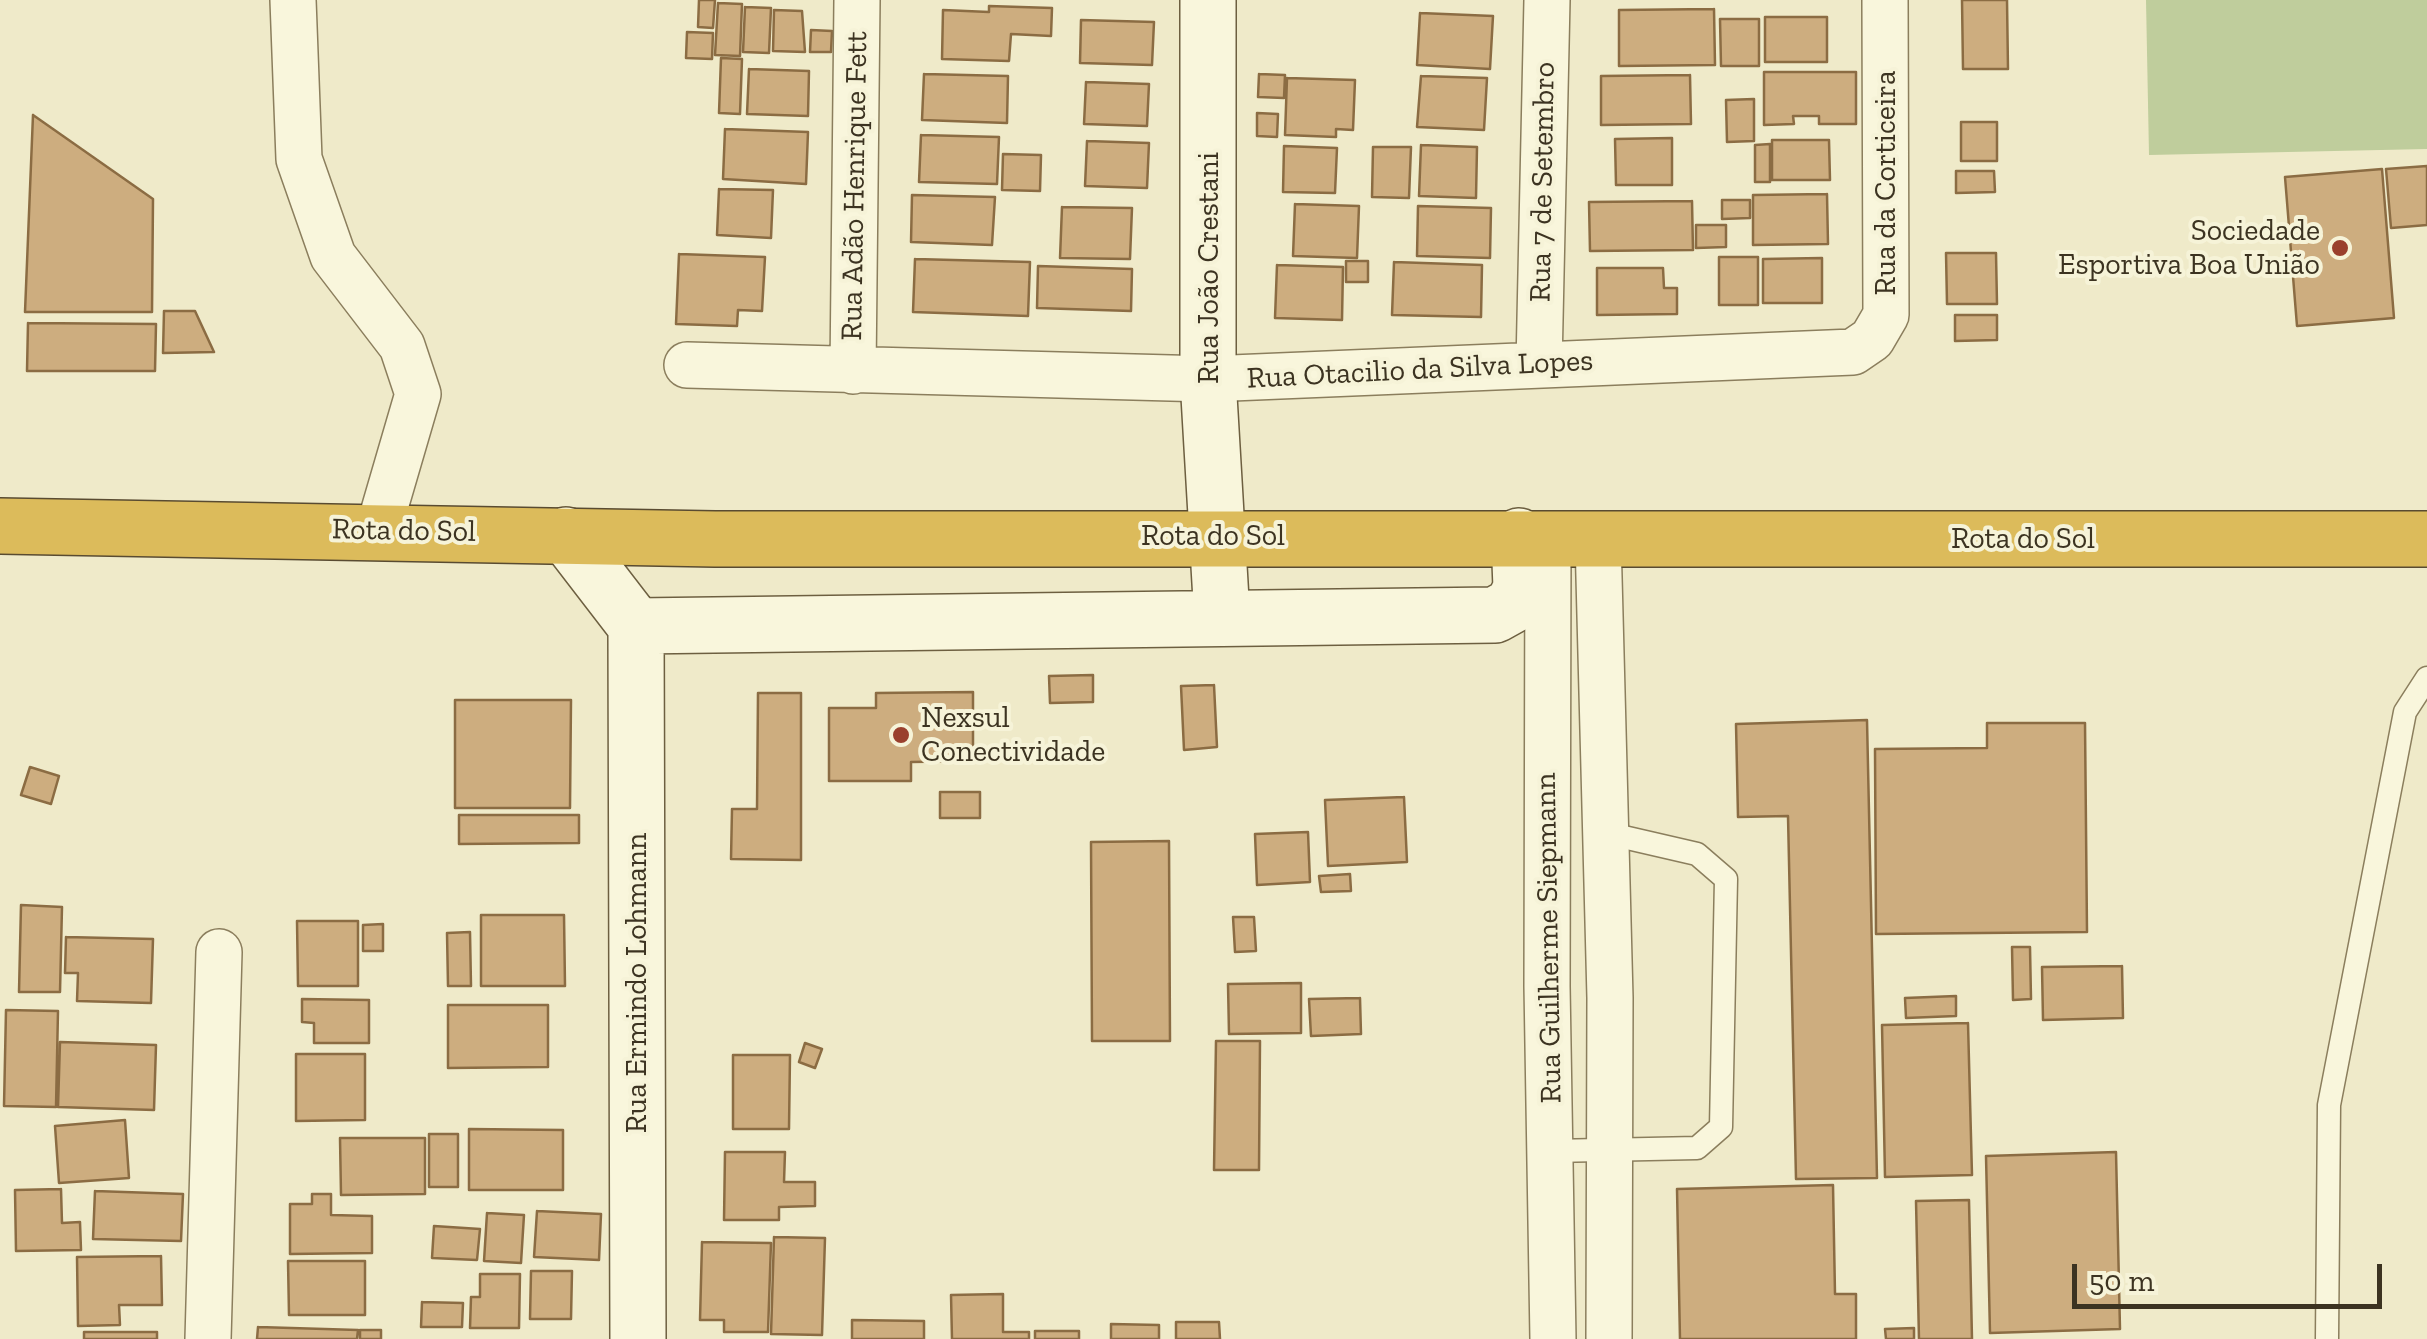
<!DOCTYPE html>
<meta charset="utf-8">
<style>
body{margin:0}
#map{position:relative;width:2427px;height:1339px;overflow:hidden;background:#efeac9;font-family:"Zilla Slab",serif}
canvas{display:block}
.scale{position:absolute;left:2072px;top:1264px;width:310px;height:45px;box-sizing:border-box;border:5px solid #3c3321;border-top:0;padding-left:12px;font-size:30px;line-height:35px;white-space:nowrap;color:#3c3321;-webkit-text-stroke:8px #f6f3d8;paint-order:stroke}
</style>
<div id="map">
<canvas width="2427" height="1339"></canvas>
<div class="scale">50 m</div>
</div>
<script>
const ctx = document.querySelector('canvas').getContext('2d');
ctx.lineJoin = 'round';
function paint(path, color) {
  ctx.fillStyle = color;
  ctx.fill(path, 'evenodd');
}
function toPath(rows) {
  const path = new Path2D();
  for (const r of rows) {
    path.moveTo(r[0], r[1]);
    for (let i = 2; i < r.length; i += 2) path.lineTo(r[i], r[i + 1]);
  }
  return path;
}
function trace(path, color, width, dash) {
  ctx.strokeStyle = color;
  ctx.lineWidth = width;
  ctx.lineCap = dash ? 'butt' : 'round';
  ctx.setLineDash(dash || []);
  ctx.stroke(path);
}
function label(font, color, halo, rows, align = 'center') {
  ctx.font = font + ' "Zilla Slab",serif';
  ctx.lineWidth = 8;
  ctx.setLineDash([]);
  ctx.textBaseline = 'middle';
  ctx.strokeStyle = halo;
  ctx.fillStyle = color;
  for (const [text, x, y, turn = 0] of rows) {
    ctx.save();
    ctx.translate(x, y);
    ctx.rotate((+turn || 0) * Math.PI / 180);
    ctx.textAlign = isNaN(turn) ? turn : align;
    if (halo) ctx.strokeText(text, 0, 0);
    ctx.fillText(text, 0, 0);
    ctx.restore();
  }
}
paint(toPath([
 [2146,0,2427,0,2427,149,2149,155]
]), '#bfcd9c');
const building = toPath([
 [699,0,715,0,713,28,698,27,699,0],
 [1962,0,2007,0,2008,69,1963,69,1962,0],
 [718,3,742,4,740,56,715,55,718,3],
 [989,6,1052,8,1051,36,1011,34,1009,61,942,59,943,10,989,12,989,6],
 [745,7,771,8,769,53,743,52,745,7],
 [1714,9,1715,65,1619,66,1619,10,1714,9],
 [774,10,802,11,805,52,773,51,774,10],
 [1420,13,1493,16,1490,69,1417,65,1420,13],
 [1765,17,1827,17,1827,62,1765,62,1765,17],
 [1720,19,1759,19,1759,66,1721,66,1720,19],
 [1081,20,1154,22,1152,65,1080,63,1081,20],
 [811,30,832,31,831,52,810,52,811,30],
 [687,32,713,33,712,59,686,58,687,32],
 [721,58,742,59,740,114,719,113,721,58],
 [749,69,809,71,808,116,747,114,749,69],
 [1764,72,1856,72,1856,124,1819,124,1819,116,1793,116,1794,124,1764,125,1764,72],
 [924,74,1008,76,1007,123,922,120,924,74],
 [1259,74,1285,75,1284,98,1258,97,1259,74],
 [1690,75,1691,124,1601,125,1601,76,1690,75],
 [1421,76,1487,78,1484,130,1417,127,1421,76],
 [1287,78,1355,80,1353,130,1336,129,1336,137,1285,135,1287,78],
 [1086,82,1149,84,1147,126,1084,124,1086,82],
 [1754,99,1754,141,1727,142,1726,100,1754,99],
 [1257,113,1278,114,1277,137,1257,136,1257,113],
 [33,115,153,199,152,312,25,312,33,115],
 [1961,122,1997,122,1997,161,1961,161,1961,122],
 [725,129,808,132,806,184,723,179,725,129],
 [921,135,999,137,997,184,919,182,921,135],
 [1672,138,1672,185,1616,185,1615,139,1672,138],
 [1772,140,1829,140,1830,180,1772,180,1772,140],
 [1087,141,1149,143,1147,188,1085,186,1087,141],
 [1770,144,1770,182,1755,182,1755,145,1770,144],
 [1421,145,1477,147,1476,198,1419,196,1421,145],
 [1284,146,1337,148,1335,193,1283,192,1284,146],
 [1373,147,1411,147,1409,198,1372,197,1373,147],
 [1003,154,1041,155,1040,191,1002,190,1003,154],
 [2427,166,2427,225,2391,228,2386,169,2427,166],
 [2382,169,2394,318,2297,326,2285,177,2382,169],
 [1956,171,1994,171,1995,192,1956,193,1956,171],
 [719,189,773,190,771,238,717,235,719,189],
 [1827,194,1828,244,1753,245,1753,195,1827,194],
 [912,195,995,197,992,245,911,242,912,195],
 [1722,200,1750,200,1750,218,1722,219,1722,200],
 [1692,201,1693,250,1590,251,1589,202,1692,201],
 [1295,204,1359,206,1357,258,1293,256,1295,204],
 [1418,206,1491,208,1490,258,1417,256,1418,206],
 [1062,207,1132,208,1130,259,1060,258,1062,207],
 [1696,225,1726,225,1726,247,1696,248,1696,225],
 [1946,253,1996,253,1997,304,1947,304,1946,253],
 [679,254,765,257,762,311,738,310,737,326,676,324,679,254],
 [1719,257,1758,257,1758,305,1719,305,1719,257],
 [1822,258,1822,303,1763,303,1763,259,1822,258],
 [915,259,1030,262,1028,316,913,312,915,259],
 [1346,261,1368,261,1368,282,1346,282,1346,261],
 [1394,262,1482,265,1481,317,1392,315,1394,262],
 [1277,265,1343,267,1342,320,1275,318,1277,265],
 [1038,266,1132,269,1131,311,1037,308,1038,266],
 [1597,268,1663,268,1664,288,1677,288,1677,314,1597,315,1597,268],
 [164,311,195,311,214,352,163,353,164,311],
 [1955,315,1997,315,1997,340,1955,341,1955,315],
 [28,323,156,324,155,371,27,371,28,323],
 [1093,675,1093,702,1050,703,1049,676,1093,675],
 [1214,685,1217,747,1184,750,1181,686,1214,685],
 [973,692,973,761,911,762,911,781,829,781,829,708,876,708,876,693,973,692],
 [758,693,801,693,801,860,731,859,732,809,757,809,758,693],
 [455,700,571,700,570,808,455,808,455,700],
 [1867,720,1877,1178,1796,1179,1788,816,1738,817,1736,724,1867,720],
 [1987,723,2085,723,2087,932,1876,934,1875,749,1987,748,1987,723],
 [30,767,59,776,51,804,21,795,30,767],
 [940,792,980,792,980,818,940,818,940,792],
 [1404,797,1407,862,1328,866,1325,800,1404,797],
 [459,815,579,815,579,843,459,844,459,815],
 [1308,832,1310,882,1257,885,1255,834,1308,832],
 [1169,841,1170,1041,1092,1041,1091,842,1169,841],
 [1350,874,1351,891,1321,892,1319,876,1350,874],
 [21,905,62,907,60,992,19,992,21,905],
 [481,915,564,915,565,986,481,986,481,915],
 [1233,917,1254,917,1256,951,1235,952,1233,917],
 [297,921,358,921,358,986,298,986,297,921],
 [383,924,383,951,363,951,363,925,383,924],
 [470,932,471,986,448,986,447,933,470,932],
 [66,937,153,939,151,1003,77,1001,78,973,65,973,66,937],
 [2012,947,2030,947,2031,999,2013,1000,2012,947],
 [2122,966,2123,1018,2043,1020,2042,967,2122,966],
 [1301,983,1301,1033,1229,1034,1228,984,1301,983],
 [1956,996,1956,1016,1906,1018,1905,998,1956,996],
 [1360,998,1361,1034,1311,1036,1309,999,1360,998],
 [302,999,369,1000,369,1043,314,1043,314,1023,302,1022,302,999],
 [448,1005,548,1005,548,1067,448,1068,448,1005],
 [6,1010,58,1011,56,1107,4,1106,6,1010],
 [1968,1023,1972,1175,1885,1177,1882,1025,1968,1023],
 [1216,1041,1260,1041,1259,1170,1214,1170,1216,1041],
 [60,1042,156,1045,154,1110,58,1107,60,1042],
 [805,1043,822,1049,815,1068,799,1062,805,1043],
 [296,1054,365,1054,365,1120,296,1121,296,1054],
 [733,1055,790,1055,789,1129,733,1129,733,1055],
 [125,1120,129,1178,59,1183,55,1126,125,1120],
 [469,1129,563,1130,563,1190,469,1190,469,1129],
 [429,1134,458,1134,458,1187,429,1187,429,1134],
 [340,1138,425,1138,425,1194,341,1195,340,1138],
 [725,1152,785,1152,784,1182,815,1182,815,1206,779,1207,779,1220,724,1220,725,1152],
 [2116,1152,2120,1329,1990,1333,1986,1156,2116,1152],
 [1833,1185,1835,1294,1856,1294,1856,1339,1680,1339,1677,1189,1833,1185],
 [61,1189,62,1223,80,1222,81,1250,16,1251,15,1190,61,1189],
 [95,1191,183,1194,181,1241,93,1239,95,1191],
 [312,1194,331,1194,331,1215,372,1216,372,1253,290,1254,290,1204,312,1204,312,1194],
 [1969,1200,1972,1339,1919,1339,1916,1201,1969,1200],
 [537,1211,601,1214,599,1260,534,1257,537,1211],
 [487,1213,524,1215,521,1263,484,1261,487,1213],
 [434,1226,480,1229,477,1260,432,1258,434,1226],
 [774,1237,825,1238,822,1335,771,1334,774,1237],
 [702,1242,771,1243,768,1332,724,1332,724,1320,700,1320,702,1242],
 [161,1256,162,1305,119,1305,120,1325,78,1326,77,1257,161,1256],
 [288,1261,365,1261,365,1315,289,1315,288,1261],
 [531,1271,572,1271,571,1319,530,1319,531,1271],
 [480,1274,520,1274,519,1328,470,1328,471,1297,480,1297,480,1274],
 [1003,1294,1003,1332,1029,1332,1029,1339,952,1339,951,1295,1003,1294],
 [422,1302,463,1303,462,1327,421,1327,422,1302],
 [852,1320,924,1321,924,1339,852,1339,852,1320],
 [1176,1322,1219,1322,1220,1339,1176,1339,1176,1322],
 [1111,1324,1159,1325,1159,1339,1111,1339,1111,1324],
 [258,1327,358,1330,357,1339,257,1339,258,1327],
 [1914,1328,1914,1339,1886,1339,1885,1329,1914,1328],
 [360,1330,381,1330,381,1339,360,1339,360,1330],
 [1035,1331,1079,1331,1079,1339,1035,1339,1035,1331],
 [84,1332,157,1332,157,1339,84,1339,84,1332]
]);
paint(building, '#cdad7f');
trace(building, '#8b6c43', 2.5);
const lane = toPath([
 [1552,1151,1697,1148,1721,1127,1726,879,1697,854,1606,833],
 [2327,1339,2329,1105,2405,712,2427,678]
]);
const street = toPath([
 [293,0,299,159,333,256,402,346,418,394,378,531],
 [687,365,1208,379,1853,352,1872,339,1886,315,1885,0],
 [1539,365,1547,0],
 [853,371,857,0],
 [1548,537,1547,986,1553,1339],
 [1598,539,1610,998,1609,1339],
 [208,1339,219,952]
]);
const secondary = toPath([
 [1208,0,1208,379,1222,617],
 [566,535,636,626],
 [636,626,1495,615,1513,605,1521,588,1519,536],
 [636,626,638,1339]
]);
const highway = toPath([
 [0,526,715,539,2427,539]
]);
trace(lane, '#8b7e5d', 25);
trace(street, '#8b7e5d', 48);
trace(secondary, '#6d5f40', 58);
trace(highway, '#594b31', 58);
trace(lane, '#f9f6dc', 22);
trace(street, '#f9f6dc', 45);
trace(secondary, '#f9f6dc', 55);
trace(highway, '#dcbb5b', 55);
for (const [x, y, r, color] of [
 [2340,248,10,"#9a402d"],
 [901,735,10,"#9a402d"]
]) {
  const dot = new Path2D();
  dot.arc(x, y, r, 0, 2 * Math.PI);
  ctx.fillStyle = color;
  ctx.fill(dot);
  trace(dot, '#f6f3d8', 4);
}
label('30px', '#3c3321', '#f6f3d8', [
 ["Rua 7 de Setembro",1543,182,-89],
 ["Rua da Corticeira",1886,183,-90],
 ["Rua Adão Henrique Fett",855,186,-89],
 ["Rua João Crestani",1209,268,-90],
 ["Rua Otacilio da Silva Lopes",1420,370,-3],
 ["Rota do Sol",404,531,1],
 ["Rota do Sol",1213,536],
 ["Rota do Sol",2023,539],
 ["Rua Guilherme Siepmann",1549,938,-91],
 ["Rua Ermindo Lohmann",637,983,-90]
]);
label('30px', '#3c3321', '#f6f3d8', [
 ["Sociedade",2320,231],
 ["Esportiva Boa União",2320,265],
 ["Nexsul",921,718,"left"],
 ["Conectividade",921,752,"left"]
], 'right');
</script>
